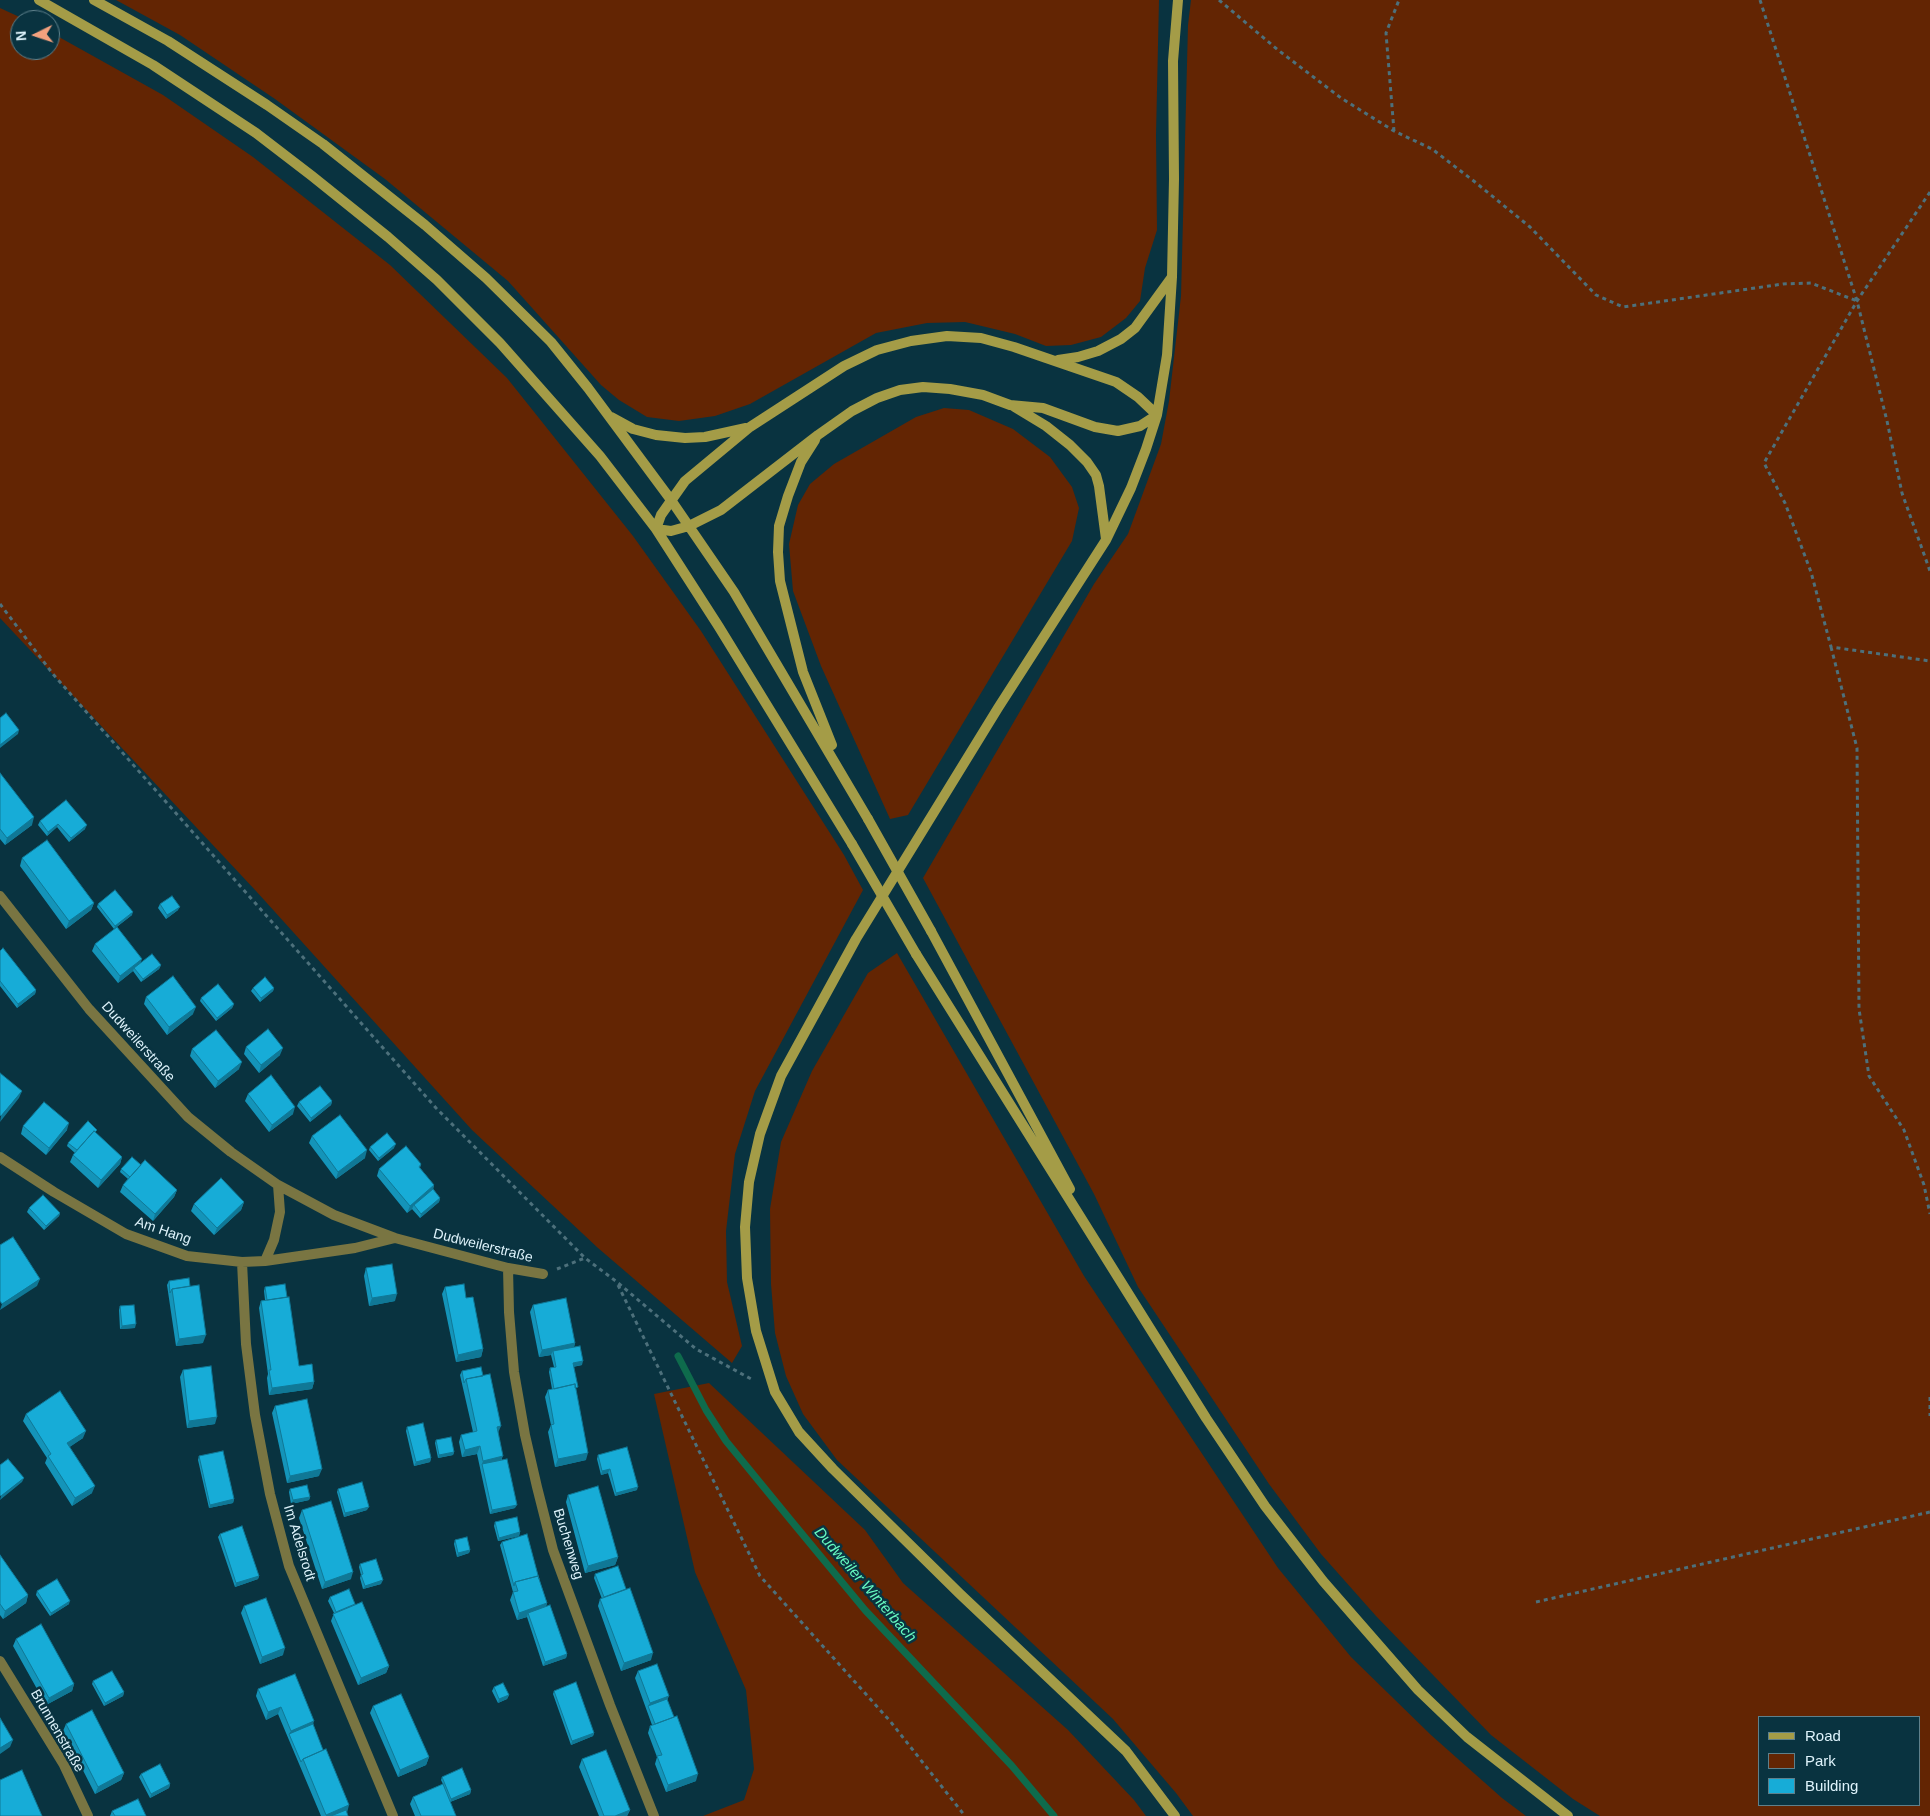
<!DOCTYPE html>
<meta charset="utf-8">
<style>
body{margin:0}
#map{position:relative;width:1930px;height:1816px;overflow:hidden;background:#093340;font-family:Helvetica,sans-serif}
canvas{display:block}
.legend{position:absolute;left:1758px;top:1716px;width:162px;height:90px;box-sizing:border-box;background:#093340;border:1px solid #5e808b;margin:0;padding:6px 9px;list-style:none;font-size:15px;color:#def3fb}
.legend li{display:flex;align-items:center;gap:10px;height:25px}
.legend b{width:25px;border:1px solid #5e808b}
.north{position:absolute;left:10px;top:10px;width:50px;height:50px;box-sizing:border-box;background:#093340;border:1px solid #5e808b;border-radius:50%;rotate:266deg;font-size:14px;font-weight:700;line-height:20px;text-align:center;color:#def3fb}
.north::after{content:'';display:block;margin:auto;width:18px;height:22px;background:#f2a17e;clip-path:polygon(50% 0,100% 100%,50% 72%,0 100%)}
</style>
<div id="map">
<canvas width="1930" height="1816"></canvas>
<ul class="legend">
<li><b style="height:6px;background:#a49c47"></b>Road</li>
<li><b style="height:14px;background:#632503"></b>Park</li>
<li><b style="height:14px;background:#17acd7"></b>Building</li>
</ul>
<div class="north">N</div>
</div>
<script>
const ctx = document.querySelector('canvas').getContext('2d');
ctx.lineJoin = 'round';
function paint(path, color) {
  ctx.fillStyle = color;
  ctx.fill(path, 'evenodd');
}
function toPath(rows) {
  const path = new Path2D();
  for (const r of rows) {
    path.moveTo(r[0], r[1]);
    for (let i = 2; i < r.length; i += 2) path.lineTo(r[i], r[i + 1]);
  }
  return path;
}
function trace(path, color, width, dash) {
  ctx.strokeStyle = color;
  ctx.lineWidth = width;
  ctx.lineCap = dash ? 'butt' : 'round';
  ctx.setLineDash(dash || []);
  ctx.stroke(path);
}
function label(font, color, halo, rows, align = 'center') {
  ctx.font = font + ' Helvetica,sans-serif';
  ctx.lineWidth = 5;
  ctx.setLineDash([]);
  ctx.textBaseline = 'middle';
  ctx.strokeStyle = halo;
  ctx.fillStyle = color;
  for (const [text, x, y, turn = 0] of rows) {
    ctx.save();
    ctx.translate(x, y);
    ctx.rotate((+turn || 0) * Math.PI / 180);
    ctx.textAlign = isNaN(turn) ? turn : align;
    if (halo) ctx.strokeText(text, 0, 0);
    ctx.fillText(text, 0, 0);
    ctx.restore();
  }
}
paint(toPath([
 [116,0,1159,0,1156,135,1157,230,1145,268,1140,301,1126,318,1101,337,1071,345,1046,346,1015,334,965,322,927,323,876,333,750,404,715,416,679,421,647,417,619,400,601,385,508,281,385,179,275,99,180,35],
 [1191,0,1930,0,1930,1816,1600,1816,1573,1799,1491,1735,1376,1616,1321,1554,1269,1484,1138,1287,1094,1194,923,878,1094,584,1128,534,1161,444,1169,401,1181,296,1188,25],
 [1919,1717,1919,1805,1759,1805,1759,1717],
 [0,8,26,20,20,20,20,50,50,50,50,32,163,95,253,157,390,265,507,378,633,536,701,631,844,855,863,890,755,1091,735,1154,726,1231,727,1282,742,1346,732,1363,598,1248,472,1130,256,891,0,618],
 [944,408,969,410,1013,429,1050,457,1072,487,1079,508,1072,541,908,815,890,819,821,666,793,591,789,544,798,505,810,484,834,464,916,417],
 [897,953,1084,1276,1278,1568,1351,1657,1431,1735,1502,1798,1526,1816,1193,1816,1176,1793,1113,1719,837,1460,803,1414,786,1376,775,1333,771,1284,770,1209,781,1142,812,1071,868,973],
 [709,1383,865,1530,903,1583,1068,1730,1134,1800,1146,1816,703,1816,744,1800,754,1769,746,1690,695,1572,654,1394]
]), '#632503');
trace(toPath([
 [678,1356,706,1410,726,1441,789,1518,865,1610,1012,1766,1054,1816]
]), '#0e6b4c', 7);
trace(toPath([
 [1219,0,1278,50,1341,98,1394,131,1432,149,1475,182,1530,227,1596,295,1623,307,1783,284,1811,283,1857,301],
 [1760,0,1857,301,1887,421,1902,493,1930,571],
 [1394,131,1386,33,1399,0],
 [1930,192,1857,301,1764,463,1785,503,1811,572,1831,647,1930,661],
 [0,604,53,674,436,1108,585,1258,617,1282,696,1349,753,1380],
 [1831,647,1857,748,1859,1009,1869,1076,1904,1130,1924,1185,1930,1214],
 [557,1269,585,1258],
 [618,1285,760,1576,890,1721,965,1816],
 [1930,1397,1930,1416],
 [1536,1602,1930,1512]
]), '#4d707b', 3, [4, 4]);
trace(toPath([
 [0,896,89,1009,188,1117,231,1152,278,1185,334,1215,395,1238,508,1268,543,1274],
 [0,1157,54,1192,126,1234,187,1256,242,1262,265,1261,355,1248,395,1238],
 [265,1261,274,1240,280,1212,278,1185],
 [242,1262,246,1344,255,1415,270,1494,289,1566,393,1816],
 [508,1268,509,1312,514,1372,525,1435,537,1487,553,1550,610,1705,654,1816],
 [0,1661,64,1765,88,1816]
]), '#797542', 10);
trace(toPath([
 [39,0,153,65,256,133,312,176,388,237,437,280,500,343,600,456,656,529,719,627,852,844],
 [94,0,168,41,267,105,323,144,425,225,486,278,551,342,588,388,671,500,734,592,868,819],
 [1058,360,1078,357,1098,351,1121,339,1135,328,1172,277],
 [1013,406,1046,426,1070,445,1087,462,1096,475,1099,486,1106,539],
 [611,417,633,429,656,435,685,438,705,437,746,428],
 [815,440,801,462,788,496,779,526,778,552,780,581,803,672,832,745],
 [656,529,661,515,685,481,750,427,844,366,877,350,911,341,947,336,981,338,1014,347,1116,382,1138,397,1157,415],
 [656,529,671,531,689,526,721,510,818,435,852,411,877,398,900,390,923,387,950,389,983,395,1010,405,1043,408,1095,427,1118,431,1140,426,1157,415],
 [931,931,1070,1189],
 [916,954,1206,1418,1265,1506,1323,1581,1418,1690,1467,1737,1568,1816],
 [1175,1816,1126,1751,960,1594,833,1469,799,1432,775,1392,756,1331,747,1278,745,1227,749,1182,760,1134,781,1076,856,939,998,708,1106,540,1131,488,1146,449,1157,415,1167,355,1172,277,1174,179,1173,61,1178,0]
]), '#a49c47', 10);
trace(toPath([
 [868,819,931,931],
 [852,844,916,954]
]), '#a49c47', 10);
paint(toPath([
 [0,773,32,825,5,845,0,839],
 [40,821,85,829,69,842,57,827,47,836,38,825],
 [22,858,94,903,91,910,66,929,20,866],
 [98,904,132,915,114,929,97,907],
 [160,904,178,910,166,919,158,908],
 [95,944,141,963,161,965,159,969,141,982,133,971,118,983,92,951],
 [0,951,36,990,35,994,17,1008,0,986],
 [253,988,274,988,273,991,260,1002,251,991],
 [146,997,193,1014,167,1035,144,1004],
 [201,998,234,1004,232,1008,216,1021,200,1001],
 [246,1047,280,1055,259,1073,244,1054],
 [192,1049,239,1069,215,1088,190,1056],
 [248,1094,293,1114,269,1132,245,1101],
 [332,1101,331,1105,310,1122,297,1106,299,1102],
 [23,1126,67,1130,46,1155,21,1134],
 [96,1133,122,1157,120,1164,98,1188,70,1162,73,1155,75,1153,67,1146,68,1143],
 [312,1136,365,1158,336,1179,309,1143],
 [370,1147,394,1148,378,1161,369,1150],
 [421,1164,420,1168,434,1185,433,1189,440,1198,439,1202,420,1218,412,1209,407,1213,377,1176,379,1169],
 [141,1165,177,1190,174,1197,153,1221,120,1192,123,1185,128,1179,120,1172,121,1169],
 [244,1202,241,1210,214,1235,191,1211,194,1204],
 [29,1208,60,1213,59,1216,44,1230,27,1212],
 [366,1268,395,1301,369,1306,364,1276],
 [169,1281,190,1286,203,1343,176,1346,167,1285],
 [265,1287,299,1366,314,1382,312,1389,269,1395,267,1378,268,1374,259,1308,261,1301,265,1300,264,1291],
 [445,1287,466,1298,483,1349,481,1357,456,1362,442,1294],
 [533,1305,575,1343,574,1347,582,1365,573,1367,576,1391,586,1460,555,1467,548,1432,551,1425,545,1397,548,1390,552,1389,549,1372,550,1368,554,1367,551,1355,539,1357,530,1312],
 [120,1306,135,1328,120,1329,119,1310],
 [183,1370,215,1424,187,1428,180,1377],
 [462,1371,498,1433,502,1460,515,1508,490,1514,477,1454,462,1457,459,1442,461,1435,473,1432,460,1375],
 [275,1406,319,1476,287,1483,272,1413],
 [26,1414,83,1438,69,1447,92,1493,72,1506,45,1463,47,1458,23,1421],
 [407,1427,431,1458,430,1462,414,1466,406,1431],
 [436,1440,454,1452,453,1455,438,1458,435,1443],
 [598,1455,637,1490,615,1496,608,1473,601,1475,597,1459],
 [199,1456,234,1499,233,1503,209,1508,198,1460],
 [290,1489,310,1497,309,1500,291,1504,289,1492],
 [338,1489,367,1510,344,1517,337,1492],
 [568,1495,618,1557,615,1565,585,1573,566,1502],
 [302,1510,351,1579,322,1589,299,1518],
 [495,1522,520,1532,519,1536,498,1541,494,1526],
 [220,1534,259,1576,258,1579,235,1587,218,1537],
 [455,1540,470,1550,469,1553,457,1557,454,1544],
 [502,1542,539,1579,547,1603,546,1607,567,1654,566,1658,543,1666,527,1617,517,1620,510,1600,513,1592,500,1545],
 [0,1555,28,1595,26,1603,3,1619,0,1615],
 [360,1564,381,1584,363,1589,360,1578,361,1575,359,1567],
 [595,1574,651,1660,621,1671,598,1606,600,1599,602,1599,594,1578],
 [37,1591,69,1604,50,1616,36,1595],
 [330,1597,355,1604,389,1666,386,1673,358,1685,331,1621,334,1613,328,1601],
 [244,1606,283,1655,260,1664,241,1613],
 [16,1639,74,1684,72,1691,46,1705,13,1646],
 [638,1671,667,1699,696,1781,666,1792,655,1764,657,1757,648,1733,650,1726,652,1725,635,1678],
 [93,1681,124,1692,123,1696,104,1706,92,1684],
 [494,1687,509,1695,507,1699,498,1703,492,1691],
 [258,1689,313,1724,348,1816,321,1816,278,1714,266,1720,256,1696],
 [554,1691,594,1733,593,1736,571,1745,553,1694],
 [373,1706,429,1757,426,1765,398,1777,370,1713],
 [66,1724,124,1773,121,1780,95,1794,63,1731],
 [582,1759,630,1810,627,1816,599,1816,579,1767],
 [141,1774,170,1784,169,1788,150,1798,139,1777],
 [442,1777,471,1790,470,1794,450,1802,456,1816,415,1816,410,1804,413,1797,443,1784,441,1780],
 [112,1811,146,1816,110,1816]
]), '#1494b9');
paint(toPath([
 [19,730,18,734,0,748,0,745],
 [34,817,32,825,5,845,7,838],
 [58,824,57,827,47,836,48,832],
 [87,825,85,829,69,842,71,838],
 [94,903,91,910,66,929,69,921],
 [180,907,178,910,166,919,167,915],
 [133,912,132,915,114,929,115,926],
 [142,959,139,967,134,968,133,971,118,983,120,976],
 [161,965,159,969,141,982,143,979],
 [274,988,273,991,260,1002,261,998],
 [36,990,35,994,17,1008,18,1004],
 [234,1004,232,1008,216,1021,217,1018],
 [196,1007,193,1014,167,1035,169,1027],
 [283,1048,280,1055,259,1073,261,1065],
 [242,1062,239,1069,215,1088,218,1081],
 [22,1091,19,1098,0,1122,1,1116],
 [332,1101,331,1105,310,1122,311,1118],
 [295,1107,293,1114,269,1132,272,1125],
 [69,1123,67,1130,46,1155,49,1148],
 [396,1144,394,1148,378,1161,379,1158],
 [367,1150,365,1158,336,1179,338,1172],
 [122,1157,120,1164,98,1188,101,1180],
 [434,1185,432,1193,414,1205,412,1209,407,1213,410,1206],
 [177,1190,174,1197,153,1221,155,1214],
 [440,1198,439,1202,420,1218,421,1214],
 [244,1202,241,1210,214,1235,217,1228],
 [60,1213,59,1216,44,1230,46,1226],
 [40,1279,37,1286,0,1310,2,1304],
 [397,1294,395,1301,369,1306,372,1298],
 [136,1324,135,1328,120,1329,122,1326],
 [206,1335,203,1343,176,1346,179,1339],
 [575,1343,573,1351,553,1351,551,1355,539,1357,542,1350],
 [483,1349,481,1357,456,1362,458,1355],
 [583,1361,582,1365,571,1367,573,1363],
 [314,1382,312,1389,269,1395,272,1388],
 [217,1417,215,1424,187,1428,189,1421],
 [501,1426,498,1433,497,1427],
 [86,1431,83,1438,64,1451,67,1443],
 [480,1446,477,1454,462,1457,465,1450],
 [454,1452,453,1455,438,1458,439,1455],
 [588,1453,586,1460,555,1467,558,1459],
 [503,1456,500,1463,482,1464,483,1461],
 [431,1458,430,1462,414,1466,416,1462],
 [322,1469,319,1476,287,1483,290,1476],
 [610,1469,608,1473,601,1475,602,1471],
 [24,1478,22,1482,0,1500,1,1496],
 [95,1486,92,1493,72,1506,75,1498],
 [638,1487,637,1490,615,1496,616,1493],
 [310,1497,309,1500,291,1504,293,1500],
 [234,1499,233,1503,209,1508,210,1505],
 [517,1505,515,1508,490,1514,492,1510],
 [369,1507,367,1510,344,1517,345,1513],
 [520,1532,519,1536,498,1541,499,1538],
 [470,1550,469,1553,457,1557,458,1553],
 [618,1557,615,1565,585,1573,588,1566],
 [353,1572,351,1579,322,1589,325,1582],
 [259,1576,258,1579,235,1587,236,1583],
 [383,1580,381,1584,363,1589,365,1586],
 [28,1595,26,1603,3,1619,5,1611],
 [70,1601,69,1604,50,1616,51,1613],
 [547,1603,544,1610,528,1613,527,1617,517,1620,519,1613],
 [285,1648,283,1655,260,1664,262,1657],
 [653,1653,651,1660,621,1671,624,1663],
 [567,1654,566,1658,543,1666,545,1662],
 [389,1666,386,1673,358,1685,361,1678],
 [74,1684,72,1691,46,1705,49,1698],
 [124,1692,123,1696,104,1706,105,1703],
 [509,1695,507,1699,498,1703,499,1699],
 [669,1696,666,1703,648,1706,650,1703],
 [281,1707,278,1714,266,1720,268,1712],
 [314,1721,312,1728,289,1734,291,1731],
 [594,1733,593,1736,571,1745,572,1741],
 [13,1740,10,1747,0,1754,0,1748],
 [429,1757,426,1765,398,1777,400,1770],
 [124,1773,121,1780,95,1794,98,1787],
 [698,1774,696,1781,666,1792,668,1785],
 [170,1784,169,1788,150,1798,151,1794],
 [471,1790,470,1794,450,1802,451,1799],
 [349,1805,347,1813,338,1816,326,1816,326,1815],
 [630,1810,627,1816,615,1816]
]), '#107896');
const building = toPath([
 [6,713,19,730,0,745,0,718,6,713],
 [0,773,34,817,7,838,0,829,0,773],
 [66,800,87,825,71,838,58,824,48,832,40,821,66,800],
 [47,840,94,903,69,921,22,858,47,840],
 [115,890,133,912,115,926,98,904,115,890],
 [172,896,180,907,167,915,160,904,172,896],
 [117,927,142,959,120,976,95,944,117,927],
 [3,948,36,990,18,1004,0,981,0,951,3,948],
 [152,954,161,965,143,979,134,968,152,954],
 [173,976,196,1007,169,1027,146,997,173,976],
 [265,977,274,988,261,998,253,988,265,977],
 [218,984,234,1004,217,1018,201,998,218,984],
 [268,1029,283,1048,261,1065,246,1047,268,1029],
 [216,1030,242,1062,218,1081,192,1049,216,1030],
 [0,1073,22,1091,1,1116,0,1115,0,1073],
 [271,1075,295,1107,272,1125,248,1094,271,1075],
 [320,1086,332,1101,311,1118,299,1102,320,1086],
 [44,1102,69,1123,49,1148,23,1126,44,1102],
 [340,1115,367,1150,338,1172,312,1136,340,1115],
 [88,1121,97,1130,95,1132,94,1131,77,1150,68,1143,88,1121],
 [94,1131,122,1157,101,1180,73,1155,94,1131],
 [387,1133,396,1144,379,1158,370,1147,387,1133],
 [406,1146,421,1164,419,1167,434,1185,410,1206,379,1169,406,1146],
 [132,1157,141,1165,130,1177,121,1169,132,1157],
 [145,1160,177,1190,155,1214,123,1185,145,1160],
 [221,1178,244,1202,217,1228,194,1204,221,1178],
 [433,1189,440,1198,421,1214,414,1205,433,1189],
 [43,1195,60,1213,46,1226,29,1208,43,1195],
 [13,1237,40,1279,2,1304,0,1301,0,1245,13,1237],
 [392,1264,397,1294,372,1298,366,1268,392,1264],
 [189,1278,190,1286,172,1289,170,1293,169,1281,189,1278],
 [285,1284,287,1297,267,1300,265,1287,285,1284],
 [464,1284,466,1298,473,1297,483,1349,458,1355,445,1287,464,1284],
 [199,1285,206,1335,179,1339,172,1289,199,1285],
 [289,1297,299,1366,312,1364,314,1382,272,1388,269,1370,271,1370,261,1301,289,1297],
 [566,1298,575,1343,542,1350,533,1305,566,1298],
 [134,1305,136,1324,122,1326,120,1306,134,1305],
 [580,1346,583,1361,573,1363,578,1387,575,1388,575,1384,554,1389,550,1368,556,1367,553,1351,580,1346],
 [211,1366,217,1417,189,1421,183,1370,211,1366],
 [481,1367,483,1376,466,1379,464,1383,462,1371,481,1367],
 [490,1374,501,1426,497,1427,503,1456,483,1461,480,1446,465,1450,461,1435,477,1431,466,1379,490,1374],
 [575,1384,588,1453,558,1459,551,1425,554,1424,548,1390,575,1384],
 [60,1391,86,1431,67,1443,95,1486,75,1498,48,1456,51,1454,26,1414,60,1391],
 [307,1399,322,1469,290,1476,275,1406,307,1399],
 [423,1423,431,1458,416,1462,407,1427,423,1423],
 [451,1437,454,1452,439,1455,436,1440,451,1437],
 [627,1447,638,1487,616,1493,610,1469,602,1471,598,1455,627,1447],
 [223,1451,234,1499,210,1505,199,1456,223,1451],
 [8,1459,24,1478,1,1496,0,1495,0,1465,8,1459],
 [507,1459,517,1505,492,1510,482,1464,507,1459],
 [362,1482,369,1507,345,1513,338,1489,362,1482],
 [307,1485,310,1497,293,1500,290,1489,307,1485],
 [598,1486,618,1557,588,1566,568,1495,598,1486],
 [331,1501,353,1572,325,1582,302,1510,331,1501],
 [517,1517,520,1532,499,1538,495,1522,517,1517],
 [242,1526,259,1576,236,1583,220,1534,242,1526],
 [527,1534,539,1579,538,1576,515,1582,514,1586,502,1542,527,1534],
 [467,1537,470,1550,458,1553,455,1540,467,1537],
 [0,1555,28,1595,5,1611,0,1604,0,1555],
 [376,1559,383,1580,365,1586,361,1575,363,1574,360,1564,376,1559],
 [618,1566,626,1589,604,1597,595,1574,618,1566],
 [538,1576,547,1603,519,1613,513,1592,518,1591,515,1582,538,1576],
 [57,1579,70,1601,51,1613,37,1591,57,1579],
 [630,1588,653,1653,624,1663,600,1599,630,1588],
 [349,1589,355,1604,336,1612,330,1597,349,1589],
 [266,1598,285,1648,262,1657,244,1606,266,1598],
 [362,1602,389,1666,361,1678,333,1614,362,1602],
 [550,1605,567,1654,545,1662,528,1613,550,1605],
 [41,1624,74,1684,49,1698,16,1639,41,1624],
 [657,1664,669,1696,650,1703,638,1671,657,1664],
 [112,1671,124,1692,105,1703,93,1681,112,1671],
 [295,1674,314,1721,291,1731,281,1707,268,1712,258,1689,295,1674],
 [576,1682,594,1733,572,1741,554,1691,576,1682],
 [503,1683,509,1695,499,1699,494,1687,503,1683],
 [401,1694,429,1757,400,1770,373,1706,401,1694],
 [667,1699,674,1717,655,1724,648,1706,667,1699],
 [92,1710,124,1773,98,1787,66,1724,92,1710],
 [677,1716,698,1774,668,1785,657,1756,662,1755,650,1726,677,1716],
 [0,1718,13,1740,0,1748,0,1718],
 [313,1724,323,1750,303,1759,301,1762,289,1734,313,1724],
 [326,1749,349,1805,326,1815,303,1759,326,1749],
 [606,1750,630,1810,615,1816,604,1816,582,1759,606,1750],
 [160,1764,170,1784,151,1794,141,1774,160,1764],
 [462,1768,471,1790,451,1799,442,1777,462,1768],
 [22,1770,42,1816,0,1816,0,1780,22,1770],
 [443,1784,456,1816,421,1816,413,1797,443,1784],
 [138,1799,146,1816,115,1816,112,1811,138,1799],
 [346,1810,348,1816,331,1816,346,1810]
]);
paint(building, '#17acd7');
trace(building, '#107896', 1);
label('14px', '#def3fb', '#093340', [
 ["Dudweilerstraße",138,1042,48],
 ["Am Hang",163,1231,19],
 ["Dudweilerstraße",483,1246,14],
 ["Im Adelsrodt",299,1543,73],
 ["Buchenweg",568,1544,73],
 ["Brunnenstraße",57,1731,60]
]);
label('italic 15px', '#67fac0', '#093340', [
 ["Dudweiler Winterbach",865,1585,49]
]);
</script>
